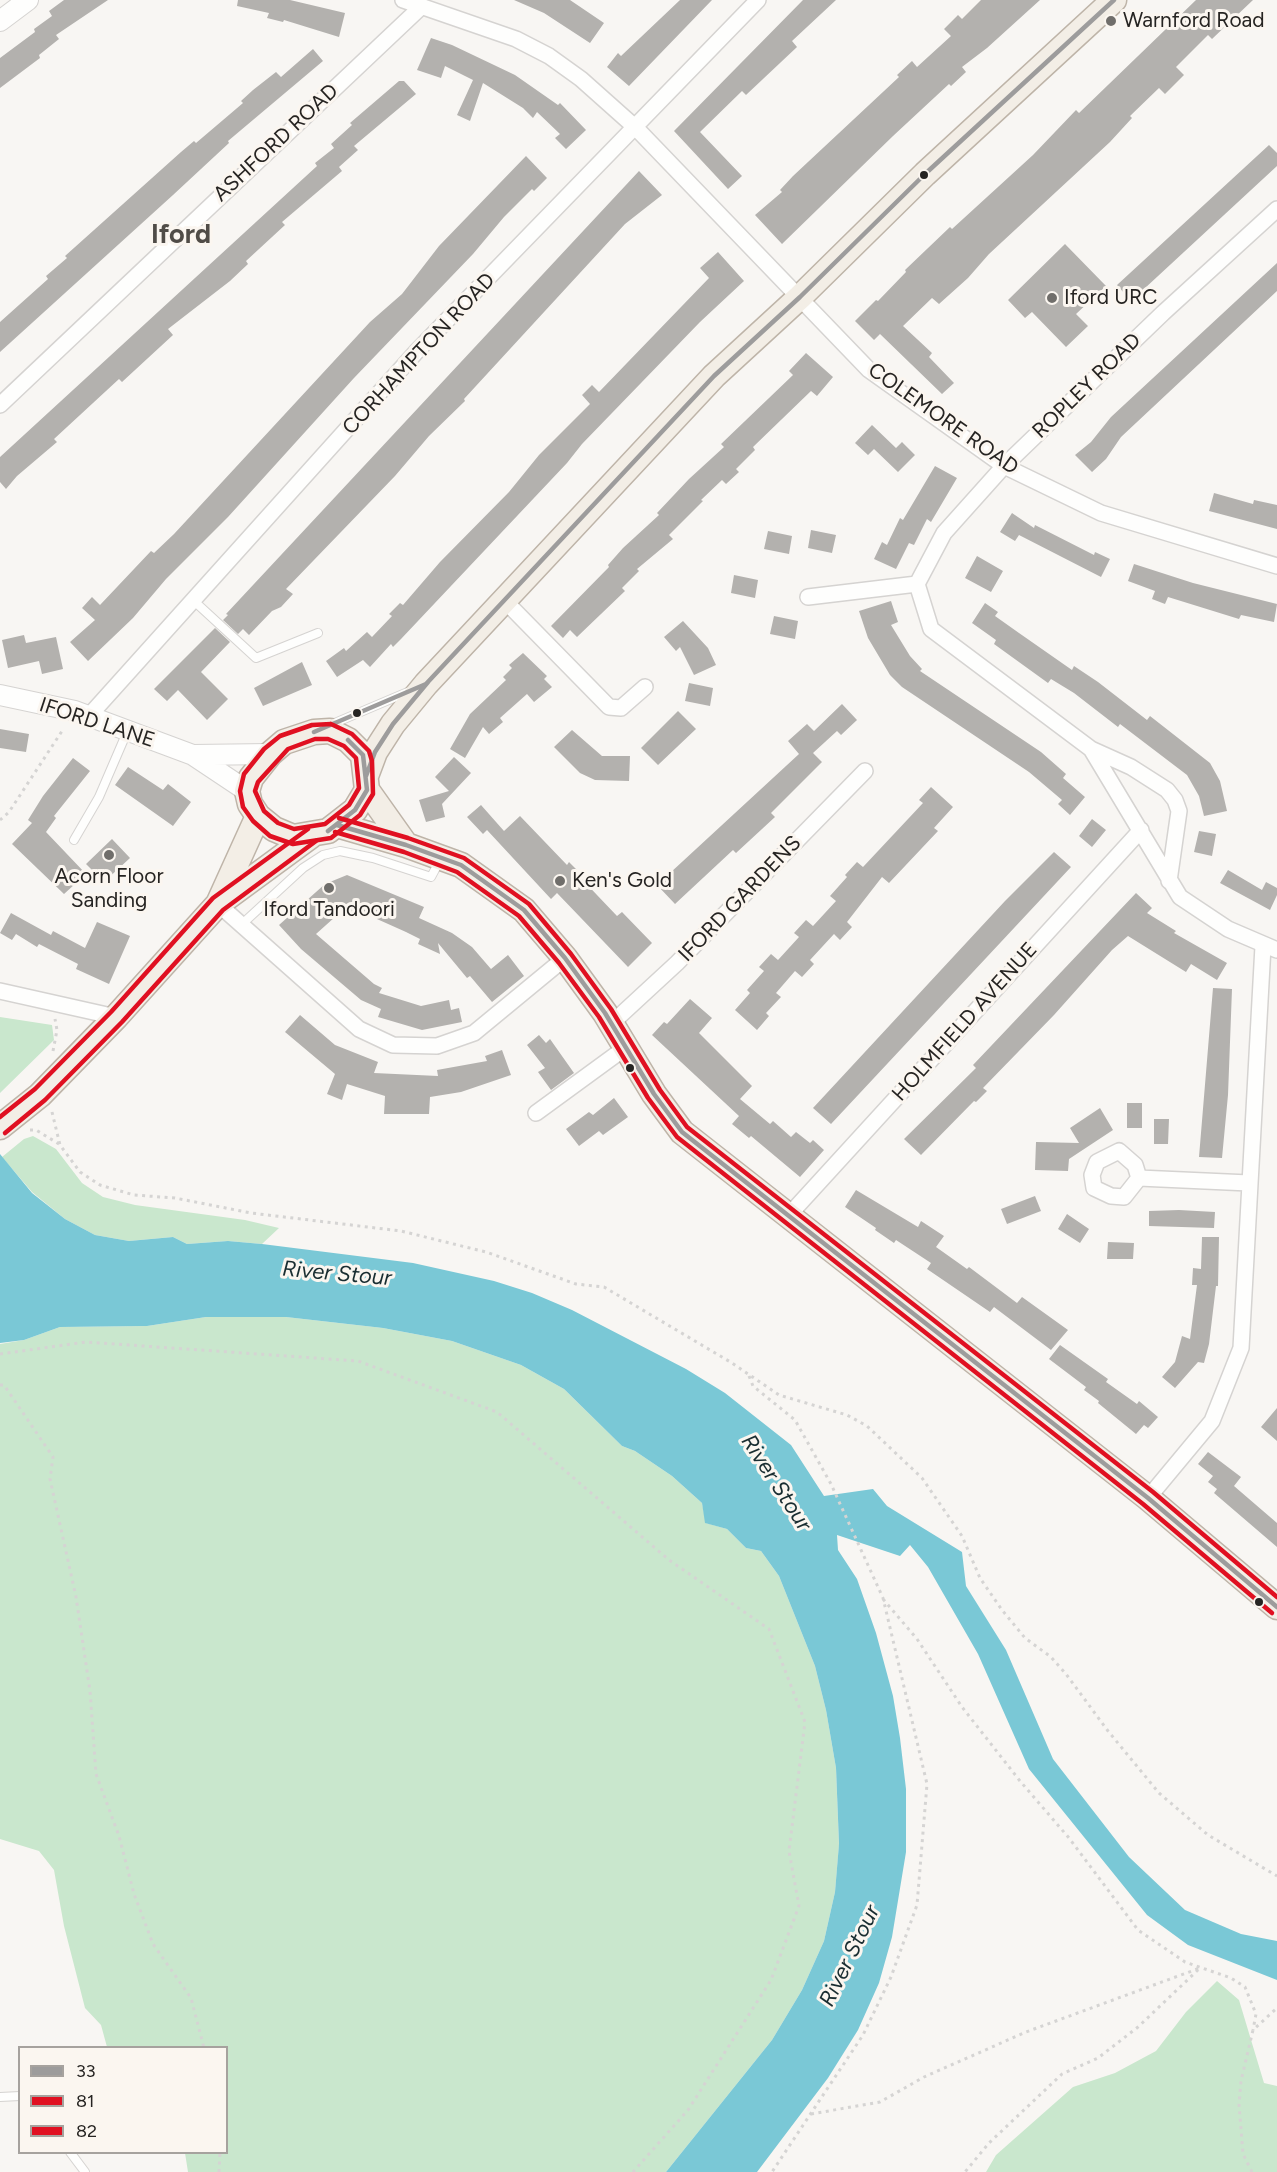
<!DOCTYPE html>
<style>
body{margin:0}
#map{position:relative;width:1277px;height:2172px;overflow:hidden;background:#f8f6f3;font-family:Figtree,sans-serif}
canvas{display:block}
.legend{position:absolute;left:18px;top:2046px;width:210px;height:108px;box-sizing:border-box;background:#fbf6f0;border:2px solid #a6a29e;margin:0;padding:8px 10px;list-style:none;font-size:18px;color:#262422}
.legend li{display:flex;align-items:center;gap:12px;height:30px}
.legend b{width:30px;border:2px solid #a6a29e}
</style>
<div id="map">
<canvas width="1277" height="2172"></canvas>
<ul class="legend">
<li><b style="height:8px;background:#9d9c9c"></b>33</li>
<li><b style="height:8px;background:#e01021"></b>81</li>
<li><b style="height:8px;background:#e01021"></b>82</li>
</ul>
</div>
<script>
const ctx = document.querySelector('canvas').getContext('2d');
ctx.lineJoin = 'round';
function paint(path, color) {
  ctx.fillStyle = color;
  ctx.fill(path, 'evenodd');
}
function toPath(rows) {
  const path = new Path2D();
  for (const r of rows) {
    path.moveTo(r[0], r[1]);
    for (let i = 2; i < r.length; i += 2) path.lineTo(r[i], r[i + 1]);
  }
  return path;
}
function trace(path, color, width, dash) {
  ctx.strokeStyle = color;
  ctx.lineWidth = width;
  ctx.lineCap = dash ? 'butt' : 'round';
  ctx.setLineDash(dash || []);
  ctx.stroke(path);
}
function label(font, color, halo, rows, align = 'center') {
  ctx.font = font + ' Figtree,sans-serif';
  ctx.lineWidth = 6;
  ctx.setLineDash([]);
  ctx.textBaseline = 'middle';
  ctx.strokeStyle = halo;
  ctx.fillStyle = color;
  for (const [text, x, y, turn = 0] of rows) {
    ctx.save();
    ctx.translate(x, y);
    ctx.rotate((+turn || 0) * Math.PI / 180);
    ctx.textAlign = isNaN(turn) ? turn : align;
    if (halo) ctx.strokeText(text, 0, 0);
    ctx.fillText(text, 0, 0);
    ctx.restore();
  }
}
paint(toPath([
 [0,1017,52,1025,54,1040,0,1093],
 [33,1136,56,1149,82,1183,103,1197,135,1205,245,1220,279,1228,262,1244,228,1241,187,1244,173,1237,129,1241,95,1235,65,1219,32,1192,2,1157,24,1139],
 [206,1317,286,1317,383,1328,452,1341,521,1365,564,1389,622,1446,635,1451,672,1476,702,1503,706,1523,727,1529,746,1548,761,1551,779,1576,815,1666,826,1710,836,1768,839,1845,835,1892,824,1941,802,1990,772,2040,666,2172,188,2172,185,2153,226,2152,226,2048,107,2047,101,2025,85,2008,64,1926,54,1870,39,1851,0,1839,0,1344,24,1340,60,1327,147,1326],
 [1217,1981,1239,2000,1264,2083,1277,2086,1277,2172,986,2172,996,2155,1073,2087,1115,2073,1156,2051,1186,2012]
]), '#c9e7cd');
paint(toPath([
 [0,1154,32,1193,65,1219,95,1235,129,1241,173,1237,187,1244,228,1241,262,1244,413,1263,494,1281,532,1293,572,1310,686,1369,725,1393,791,1445,824,1496,873,1489,887,1506,962,1552,966,1586,1006,1650,1053,1759,1129,1857,1185,1910,1241,1934,1277,1941,1277,1980,1188,1945,1147,1915,1029,1769,978,1654,928,1567,910,1545,900,1556,837,1535,838,1550,857,1579,876,1633,893,1696,900,1738,906,1789,906,1852,892,1937,879,1983,858,2030,828,2078,757,2172,666,2172,772,2040,802,1990,824,1941,835,1892,839,1844,836,1768,826,1710,815,1666,779,1576,761,1551,746,1548,727,1529,705,1523,702,1503,672,1476,635,1451,622,1446,564,1389,521,1365,452,1341,383,1328,286,1317,206,1317,147,1326,60,1327,24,1340,0,1343]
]), '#7ac8d6');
paint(toPath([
 [64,0,108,0,56,35,59,39,39,55,40,58,0,88,0,58,35,32,34,29,52,16,49,11],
 [238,0,290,0,345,13,339,37,284,20,283,22,267,18,269,13,237,6],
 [514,0,570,0,604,23,590,43,544,13],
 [680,0,712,0,629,86,607,67,618,53,621,56],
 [803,0,836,0,792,41,797,47,746,95,742,91,700,132,742,176,728,189,674,131],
 [981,0,1040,0,987,48,962,67,966,72,951,86,949,84,893,136,782,244,755,215,782,192,780,190,793,176,899,77,897,75,912,61,917,67,951,36,944,29,958,15,962,19],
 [1196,0,1253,0,1212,39,1208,35,1176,67,1184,75,1165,94,1159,88,1130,116,1132,118,1110,142,989,254,968,278,939,304,932,298,903,326,932,353,929,357,954,383,942,394,880,334,874,340,855,321,876,300,878,301,906,272,905,270,950,227,952,229,1033,155,1076,110,1079,113],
 [431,38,452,45,515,75,558,105,560,103,586,130,566,149,555,138,560,134,537,112,533,118,523,108,483,83,470,121,457,115,473,80,445,66,441,78,417,70],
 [313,49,323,61,228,141,229,143,173,195,0,352,0,322,48,279,46,276,67,258,65,256,181,152,194,141,196,143,243,103,241,101,253,90,276,72,281,77],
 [399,81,404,81,416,94,354,146,358,150,339,167,342,171,282,222,285,225,246,261,248,264,230,281,168,329,173,335,122,382,119,379,54,439,57,442,17,476,6,489,0,482,0,457,317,166,315,163,334,148,331,144,352,125,350,123],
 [1269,145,1277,153,1277,166,1131,301,1117,285],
 [526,156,547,178,534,191,532,189,504,217,473,254,354,378,228,517,166,579,133,618,88,661,70,642,95,620,82,608,92,597,100,605,151,551,154,553,174,534,370,322,402,294,439,246],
 [639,171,662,195,625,224,464,399,465,401,429,436,395,476,286,589,293,594,281,607,272,611,249,635,243,629,238,634,223,620,228,615,226,614],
 [1065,244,1106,286,1076,314,1088,326,1066,347,1032,312,1025,318,1008,300],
 [718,252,744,281,700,322,582,444,567,463,401,639,393,647,391,644,370,667,363,660,337,677,326,661,344,648,346,651,367,632,372,637,392,616,389,614,400,603,403,605,440,562,509,492,539,455,590,404,582,395,592,385,599,392,709,278,700,268],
 [1277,263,1277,291,1121,437,1106,459,1092,472,1075,455,1091,442,1111,417],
 [806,353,833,377,817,396,811,391,753,447,755,450,736,469,739,472,726,484,722,480,701,500,703,501,669,535,673,539,637,569,639,571,622,588,625,591,577,637,570,630,563,638,551,626,609,567,608,565,623,548,659,515,657,513,689,479,724,447,721,444,793,375,789,371],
 [872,425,896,448,902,442,915,455,898,472,874,449,868,455,855,443],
 [935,466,957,478,931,522,927,519,914,545,909,543,896,569,874,559,882,542,887,545,900,518,903,520],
 [1214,493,1253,504,1254,500,1277,505,1277,529,1209,511],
 [1012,513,1034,528,1035,525,1094,555,1095,552,1110,559,1101,577,1019,535,1015,541,1000,532],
 [811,530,836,535,832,553,808,548],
 [768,531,792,536,789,554,764,549],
 [977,556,1003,571,991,592,965,578],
 [1134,564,1193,583,1277,604,1274,622,1241,615,1239,619,1168,597,1165,604,1152,599,1155,591,1128,581],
 [734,575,758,580,755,598,731,593],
 [891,601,898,622,891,625,910,656,922,669,920,671,1041,752,1066,774,1063,778,1085,797,1070,815,1058,804,1062,800,1029,772,902,687,890,675,868,638,859,611],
 [985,603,998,612,995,616,1019,633,1072,670,1074,666,1098,682,1147,720,1150,716,1210,763,1220,781,1227,811,1204,816,1199,796,1187,775,1120,724,1118,727,1074,693,1051,679,1048,683,994,644,996,640,972,623],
 [774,616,798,621,795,639,770,634],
 [683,621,708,648,716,665,694,675,680,647,676,651,664,637],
 [215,628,230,642,201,672,228,699,207,720,178,690,167,701,154,689],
 [24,635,26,643,56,637,63,669,42,674,39,661,8,668,2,640],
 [523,653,547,676,544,679,552,687,534,702,527,694,500,718,503,722,489,734,483,727,465,758,450,749,470,714,506,680,503,677,512,668,509,665],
 [302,662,312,685,263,706,254,688],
 [689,683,713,688,710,706,685,701],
 [842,704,857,720,841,735,837,731,813,753,822,762,771,813,775,817,736,853,733,850,675,904,657,885,799,754,788,741,807,724,814,731],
 [678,711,696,729,658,765,641,748],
 [0,729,29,734,26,752,0,748],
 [572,730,602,756,630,756,629,781,595,780,580,773,554,747],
 [454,757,471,773,442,804,445,817,426,822,419,800,449,791,435,777],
 [73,758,90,771,54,816,56,818,46,832,86,874,64,894,12,844,32,823,28,820,43,796],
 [128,767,163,790,168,784,191,802,173,826,115,785],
 [931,787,953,807,934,828,938,831,889,883,882,877,847,922,852,927,840,940,834,934,810,960,814,964,802,977,795,971,776,993,781,997,766,1013,769,1016,757,1030,735,1010,750,993,747,990,764,971,759,967,771,954,778,960,799,937,794,933,806,920,813,926,836,901,830,896,847,877,845,875,857,862,863,867,923,803,919,800],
 [481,805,504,831,520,816,567,865,569,862,579,872,577,874,617,916,622,912,652,943,628,967,557,893,551,899,487,830,483,834,467,817],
 [1092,819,1106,830,1092,847,1079,836],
 [1199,831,1216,834,1212,856,1194,852],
 [112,839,130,858,104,882,86,864],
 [1054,852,1071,867,831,1124,813,1108,1005,901],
 [1228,870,1262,890,1266,882,1277,888,1277,895,1270,910,1220,883],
 [347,875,424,907,419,918,452,933,472,947,491,969,508,955,524,976,492,1002,470,976,467,978,438,943,440,954,418,944,420,939,406,932,368,915,346,913,335,917,316,934,374,984,382,988,379,993,421,1006,449,1000,451,1010,459,1008,462,1022,422,1030,378,1017,381,1009,361,1000,301,949,279,925,325,884],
 [1136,893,1152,908,1147,913,1176,931,1174,933,1227,963,1217,980,1191,964,1186,972,1128,936,1112,950,1054,1015,983,1088,987,1091,976,1102,974,1101,921,1155,904,1139,976,1068,973,1065],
 [11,913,51,935,53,931,85,948,97,922,130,936,109,984,76,969,78,964,39,944,37,947,16,934,12,940,0,933],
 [1213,988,1232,989,1228,1095,1222,1158,1199,1157],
 [690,999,712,1018,699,1033,752,1086,740,1099,770,1124,773,1121,791,1137,796,1132,810,1143,813,1140,824,1150,800,1177,751,1136,749,1138,732,1124,739,1116,652,1035,664,1022,667,1024],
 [300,1015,335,1045,378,1062,374,1073,438,1076,437,1070,487,1061,485,1056,502,1050,511,1075,461,1092,430,1097,429,1114,384,1114,385,1096,347,1084,342,1100,327,1094,335,1074,285,1032],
 [539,1035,546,1043,550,1039,574,1073,551,1090,538,1072,545,1068,527,1045],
 [614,1098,628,1117,603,1135,599,1131,579,1146,566,1129,589,1112,593,1115],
 [1127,1103,1142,1103,1142,1128,1127,1128],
 [1100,1108,1113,1130,1069,1159,1068,1171,1035,1170,1036,1142,1079,1143,1070,1128],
 [1154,1119,1169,1119,1168,1144,1154,1144],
 [856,1190,918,1227,921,1221,944,1236,936,1247,967,1269,969,1267,1017,1303,1022,1297,1068,1330,1051,1350,994,1307,990,1312,927,1269,931,1263,896,1240,894,1243,875,1230,876,1228,845,1207],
 [1035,1196,1041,1211,1007,1224,1001,1209],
 [1179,1210,1215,1212,1214,1228,1149,1226,1149,1211],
 [1067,1214,1089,1229,1080,1243,1058,1229],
 [1202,1237,1219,1237,1218,1286,1216,1286,1209,1344,1204,1363,1198,1362,1175,1388,1162,1377,1175,1362,1182,1336,1190,1339,1197,1285,1192,1285,1193,1268,1201,1269],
 [1108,1242,1134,1243,1133,1259,1107,1259],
 [1060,1345,1108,1379,1106,1382,1137,1404,1139,1401,1158,1417,1148,1428,1144,1425,1136,1434,1098,1403,1099,1401,1084,1390,1086,1387,1049,1359],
 [1277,1408,1277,1441,1261,1427],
 [1208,1452,1241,1477,1234,1486,1277,1523,1277,1547,1214,1493,1217,1489,1208,1482,1213,1476,1198,1464]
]), '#b3b1ae');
const service = toPath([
 [194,601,256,658,318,633],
 [330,725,410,691],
 [74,840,99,797,127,732],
 [241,925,303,868,323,855,340,851,373,858,431,877,439,862],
 [0,2097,20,2096],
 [70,2152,85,2172]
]);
const minor = toPath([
 [403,0,516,39,549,56,581,79,636,128,869,370,1004,466,1101,513,1277,566],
 [1277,209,1163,313,1004,466,944,533,917,584,931,629,1091,749,1180,897,1228,929,1277,950],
 [0,405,422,6],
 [808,597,917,584],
 [503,599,609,707,621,708,645,687],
 [89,716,417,351,758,0],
 [1091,749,1131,767,1167,790,1175,800,1179,811,1169,881],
 [218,904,359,1029,393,1045,437,1046,474,1033,565,958],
 [0,991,116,1017],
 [612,1023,677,963,865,771],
 [536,1113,625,1048],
 [1139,1178,1135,1165,1119,1151,1097,1162,1092,1175,1094,1188,1111,1196,1124,1197,1139,1178,1249,1183],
 [790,1214,1141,830],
 [1148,1498,1212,1421,1241,1348,1263,946]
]);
const tertiary = toPath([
 [0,21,28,0],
 [0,695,75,711,193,755,247,791],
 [193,755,270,754]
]);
const primary = toPath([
 [330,731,348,740,363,755,367,790,355,810,328,831,293,837,274,829,258,816,250,804,247,791,251,778,270,754,284,742,314,732,330,731],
 [366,776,375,752,393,724,426,684,714,376,800,297,925,174,1114,0],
 [367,790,406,845],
 [337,825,406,845,461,865,524,910,565,958,605,1013,654,1094,682,1132,1148,1498,1277,1607],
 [219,902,258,816],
 [0,1127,40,1095,116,1017,218,904,312,835]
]);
trace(service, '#d5d3d1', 10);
trace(minor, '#d5d3d1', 18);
trace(tertiary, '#d5d3d1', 22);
trace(primary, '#beb4a8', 27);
trace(toPath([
 [0,820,9,812,64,728],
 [53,1051,57,1030,55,1019],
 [52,1112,60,1145,80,1172,100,1185,134,1195,175,1198,251,1213,401,1231,486,1252,576,1284,604,1287,732,1363,779,1395,847,1415,867,1426,922,1478,962,1536,980,1578,1002,1610,1025,1638,1051,1657,1066,1674,1108,1731,1159,1793,1208,1835,1277,1876],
 [30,1130,36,1130,59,1144],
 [0,1354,86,1342,358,1361,497,1412,669,1560,769,1629,805,1722,789,1851,799,1906,771,1980,688,2110,633,2172],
 [749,1376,753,1386,795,1420,831,1484,883,1598,927,1784,917,1905,891,1977,863,2035,772,2172],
 [0,1385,4,1385,53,1457,50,1479,76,1597,90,1691,96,1774,119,1836,134,1894,153,1944,191,1998,204,2048],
 [883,1599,917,1639,962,1707,1020,1781,1069,1838,1138,1930,1185,1962,1231,1978,1245,1987,1256,2014,1253,2030],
 [811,2114,880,2102,924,2077,1026,2032,1200,1968,1138,2027,1098,2058,1062,2074,989,2143,965,2172],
 [219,2172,220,2152],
 [1252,2172,1243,2154,1239,2104,1241,2081,1253,2030,1277,2008]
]), '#d5d4d3', 3, [3, 4.5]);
trace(service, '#fefefd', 8);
trace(minor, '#fefefd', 15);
trace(tertiary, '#fefefd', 20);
trace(primary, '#f3eee6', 24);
trace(toPath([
 [314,732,426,684,714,376,800,297,925,174,1114,0],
 [366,776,375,752,393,724,428,682],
 [337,825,406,845,461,865,524,910,565,958,605,1013,654,1094,682,1132,1148,1498,1277,1607],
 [328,831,355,810,367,790,363,755,348,740]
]), '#9d9c9c', 4.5);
trace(toPath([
 [315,739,328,739,344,746,356,758,359,788,349,805,325,824,294,829,278,823,264,811,255,791,258,782,288,749,315,739],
 [335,832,404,852,457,872,519,916,559,963,599,1017,648,1098,677,1137,1143,1504,1272,1613],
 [5,1133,45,1100,122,1022,223,910,316,841]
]), '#e01021', 4.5);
trace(toPath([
 [331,724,352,734,369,751,372,761,373,794,360,815,331,838,293,844,270,836,253,821,243,807,240,791,244,774,264,749,280,736,312,725,331,724],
 [339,818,408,838,464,858,529,904,571,954,611,1009,660,1090,687,1127,1153,1492,1277,1597],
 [0,1117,35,1089,111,1012,213,898,308,829]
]), '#e01021', 4.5);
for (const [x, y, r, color] of [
 [1111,21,6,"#706e6b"],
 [924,175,5,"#262422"],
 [1052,298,6,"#706e6b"],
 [357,713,5,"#262422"],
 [109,855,6,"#706e6b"],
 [560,881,6,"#706e6b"],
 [329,888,6,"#706e6b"],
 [630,1068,5,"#262422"],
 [1259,1602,5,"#262422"]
]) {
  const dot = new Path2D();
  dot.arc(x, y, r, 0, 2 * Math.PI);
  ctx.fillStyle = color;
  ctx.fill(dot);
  trace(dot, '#fbf6f0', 2);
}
label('21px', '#262422', '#fbf6f0', [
 ["Warnford Road",1123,21],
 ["Iford URC",1064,298],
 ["Acorn Floor",109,877,"center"],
 ["Sanding",109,901,"center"],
 ["Ken's Gold",572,881],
 ["Iford Tandoori",329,910,"center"]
], 'left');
label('21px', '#262422', '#fbf6f0', [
 ["ASHFORD ROAD",276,143,-43],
 ["CORHAMPTON ROAD",419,354,-47],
 ["ROPLEY ROAD",1087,386,-44],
 ["COLEMORE ROAD",943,419,35],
 ["IFORD LANE",97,723,18],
 ["IFORD GARDENS",740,899,-46],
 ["HOLMFIELD AVENUE",965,1022,-48]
]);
label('italic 22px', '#192d31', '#fbf6f0', [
 ["River Stour",337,1274,5],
 ["River Stour",776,1483,57],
 ["River Stour",850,1956,-64]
]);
label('bold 27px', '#504c47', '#fbf6f0', [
 ["Iford",181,235]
]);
</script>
